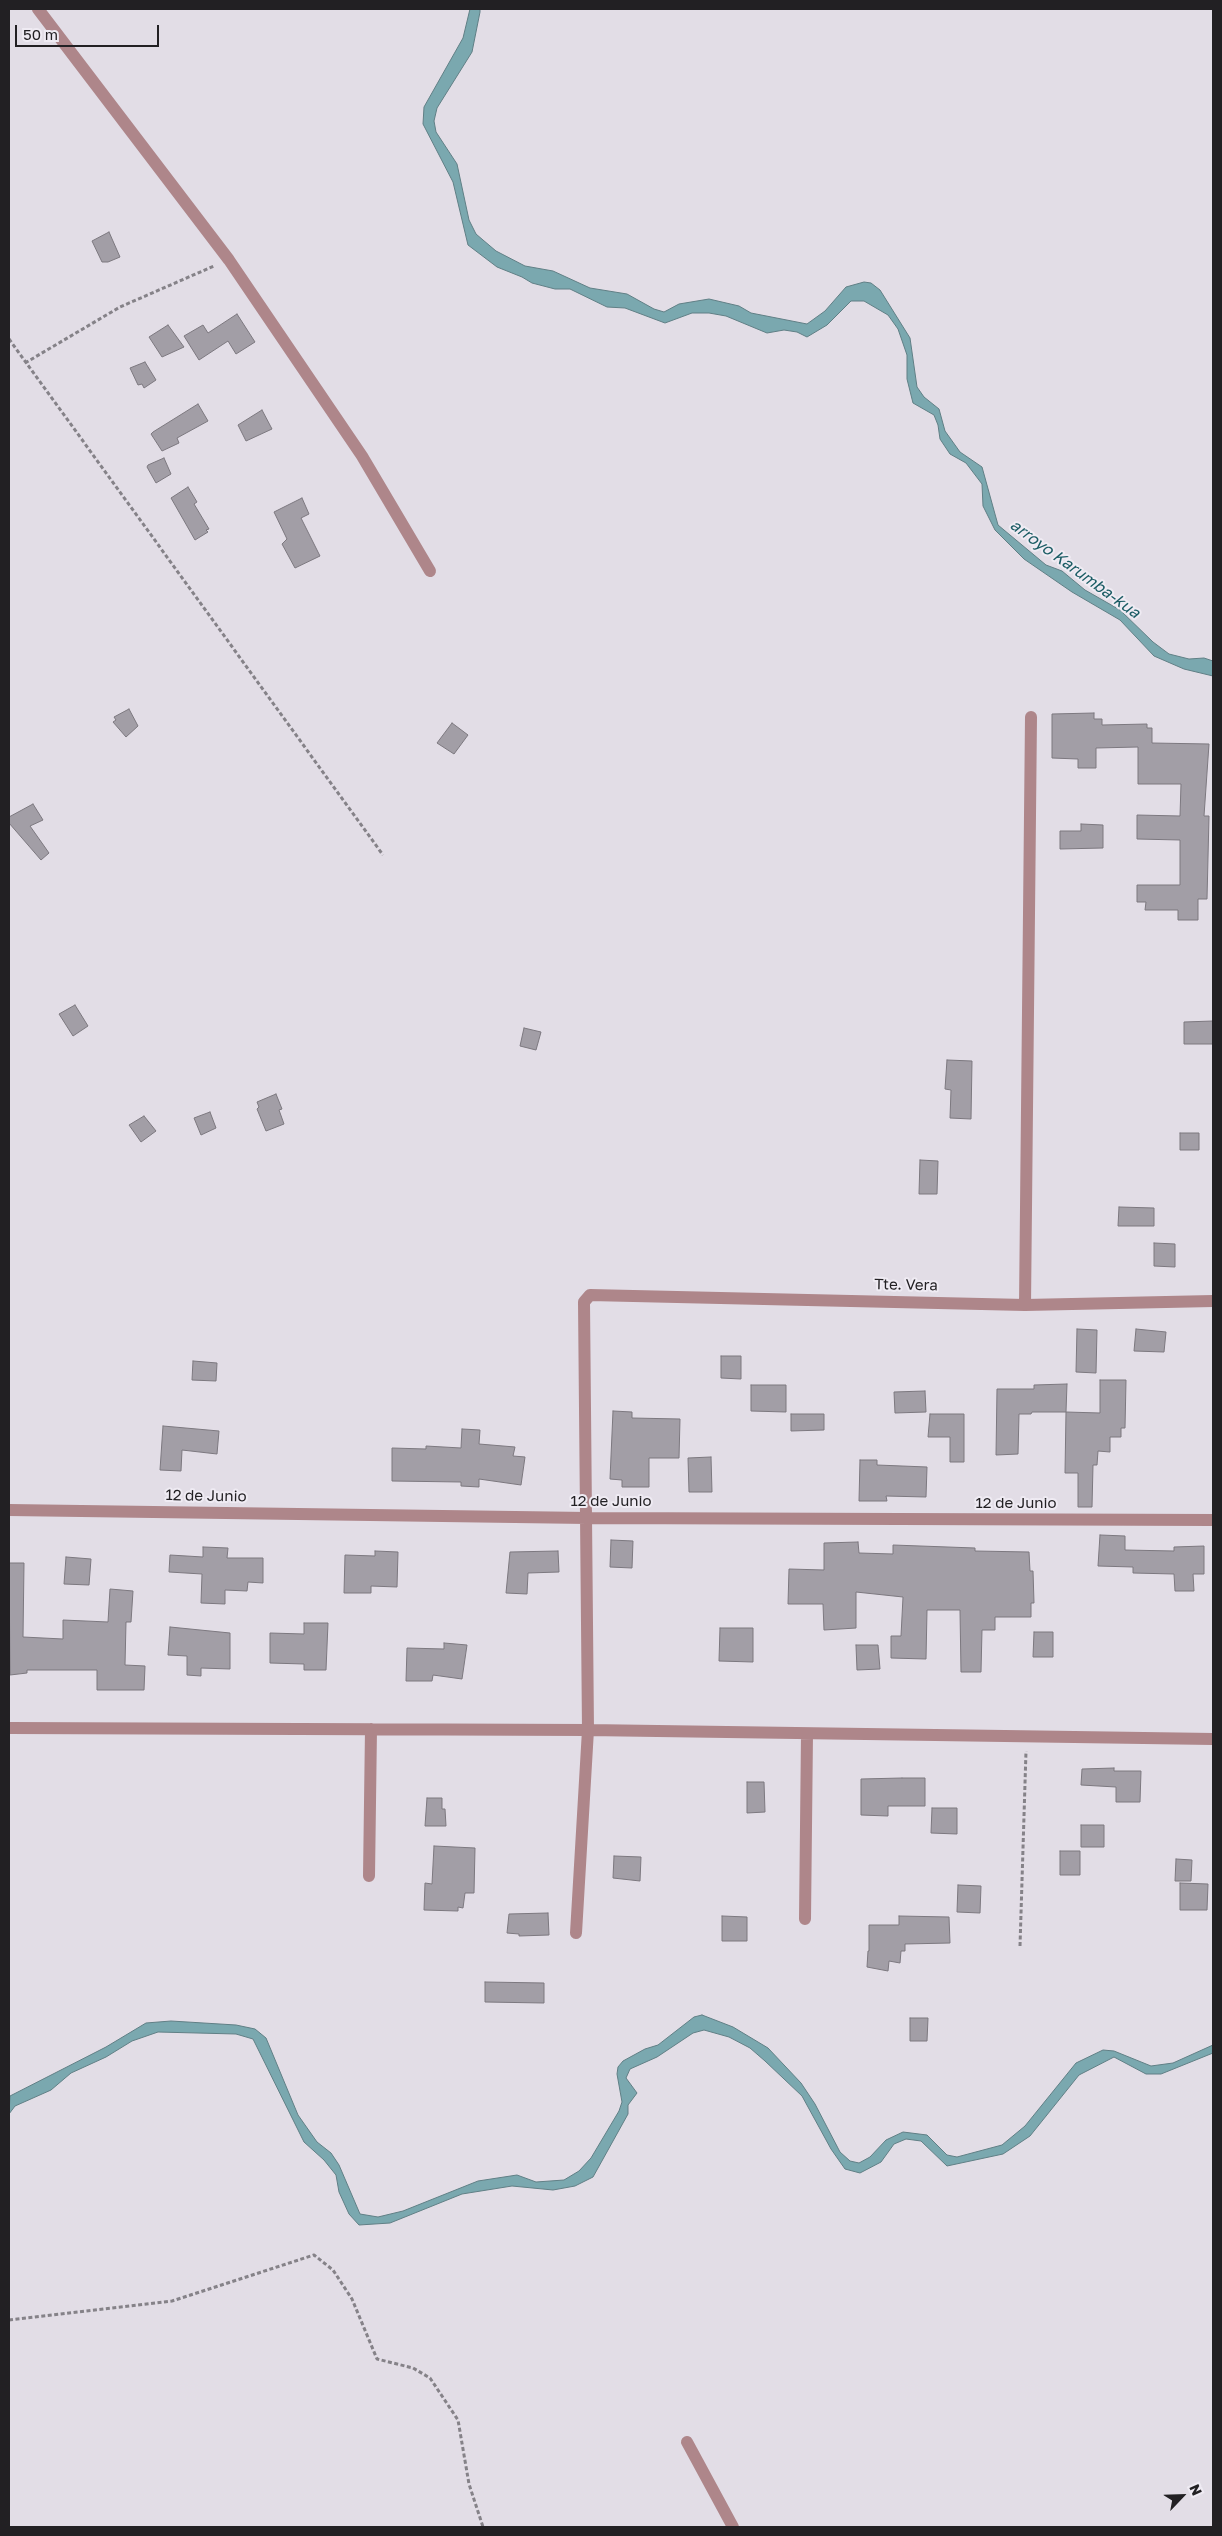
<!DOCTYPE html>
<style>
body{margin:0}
#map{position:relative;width:1222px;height:2536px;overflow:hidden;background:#e2dde6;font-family:"Golos Text",sans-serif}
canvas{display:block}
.frame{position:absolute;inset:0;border:10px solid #222023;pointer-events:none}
.north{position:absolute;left:1157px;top:2471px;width:50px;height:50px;-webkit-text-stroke:4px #efebf3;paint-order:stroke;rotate:66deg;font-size:14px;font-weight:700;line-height:20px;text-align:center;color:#222023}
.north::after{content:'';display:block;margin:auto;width:18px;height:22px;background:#222023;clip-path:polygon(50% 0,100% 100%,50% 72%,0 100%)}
.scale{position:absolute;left:15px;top:25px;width:144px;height:22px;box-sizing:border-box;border:2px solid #222023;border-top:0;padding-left:6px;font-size:15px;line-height:18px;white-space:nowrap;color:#222023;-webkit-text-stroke:4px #efebf3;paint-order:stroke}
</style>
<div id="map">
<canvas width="1222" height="2536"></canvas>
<div class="frame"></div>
<div class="north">N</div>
<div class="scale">50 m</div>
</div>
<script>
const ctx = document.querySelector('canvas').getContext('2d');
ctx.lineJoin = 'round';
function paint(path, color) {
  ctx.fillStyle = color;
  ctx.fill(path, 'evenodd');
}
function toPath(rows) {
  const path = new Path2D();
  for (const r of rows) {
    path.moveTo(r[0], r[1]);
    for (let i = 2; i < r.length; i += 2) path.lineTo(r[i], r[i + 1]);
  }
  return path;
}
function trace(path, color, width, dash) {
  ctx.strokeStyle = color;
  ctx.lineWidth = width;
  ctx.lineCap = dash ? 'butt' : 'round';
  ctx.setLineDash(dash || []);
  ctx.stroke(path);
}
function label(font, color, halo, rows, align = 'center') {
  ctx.font = font + ' "Golos Text",sans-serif';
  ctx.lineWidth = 4;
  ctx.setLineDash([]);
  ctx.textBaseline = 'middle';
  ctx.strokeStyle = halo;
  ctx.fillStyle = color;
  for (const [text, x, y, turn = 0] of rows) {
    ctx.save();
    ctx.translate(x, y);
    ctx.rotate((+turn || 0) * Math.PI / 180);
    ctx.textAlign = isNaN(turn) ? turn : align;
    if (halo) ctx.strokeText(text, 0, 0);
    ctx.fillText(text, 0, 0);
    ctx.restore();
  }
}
const water = toPath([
 [470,9,480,9,480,12,472,52,437,108,434,121,436,132,457,164,469,220,476,234,483,240,496,251,525,266,553,271,590,288,627,294,654,309,664,312,679,304,709,299,739,306,751,313,807,324,825,311,846,287,864,282,871,283,880,290,910,338,917,387,924,397,939,409,945,431,960,452,982,467,998,525,1046,565,1062,571,1085,590,1120,610,1153,642,1169,654,1189,659,1204,658,1213,661,1213,676,1184,669,1154,656,1120,620,1072,592,1024,559,995,530,983,506,982,484,966,463,950,454,940,439,938,425,934,415,913,403,907,379,907,355,898,329,888,315,864,301,851,301,827,325,807,337,797,332,784,330,767,333,726,316,709,313,692,313,665,323,625,308,607,307,570,289,555,289,532,283,522,277,497,267,468,245,453,182,423,124,424,107,463,38,470,9],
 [702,2015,733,2027,768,2048,801,2083,815,2104,840,2152,850,2161,859,2163,870,2157,886,2140,903,2132,927,2135,947,2155,957,2157,1002,2145,1025,2126,1076,2063,1103,2050,1114,2051,1151,2066,1173,2063,1213,2045,1213,2053,1161,2074,1146,2074,1114,2057,1079,2075,1030,2136,1003,2154,947,2166,921,2141,906,2139,894,2144,881,2162,860,2173,845,2169,831,2149,802,2096,765,2061,750,2048,729,2037,704,2030,693,2033,657,2057,630,2069,626,2078,637,2093,628,2105,628,2114,593,2177,575,2186,553,2190,512,2186,462,2194,390,2223,359,2225,349,2214,339,2192,336,2175,324,2160,304,2142,253,2039,236,2034,158,2032,132,2041,106,2057,71,2073,51,2090,15,2106,9,2114,10,2096,106,2047,146,2023,171,2021,236,2025,255,2029,266,2038,298,2115,317,2142,331,2153,339,2165,360,2214,378,2217,403,2211,478,2181,517,2175,536,2182,564,2180,579,2171,591,2158,619,2111,622,2102,617,2074,618,2067,623,2061,645,2049,658,2045,694,2017,702,2015]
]);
paint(water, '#7aa8af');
trace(water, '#607f85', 1);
const building = toPath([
 [109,232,120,257,108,262,102,262,92,241,109,232],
 [237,314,255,342,236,354,228,341,199,360,184,336,203,325,208,333,237,314],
 [168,325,184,347,162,357,149,337,168,325],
 [145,362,156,380,144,388,142,384,138,385,130,368,145,362],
 [198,404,208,421,177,438,179,443,162,451,151,434,153,432,198,404],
 [262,410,272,429,246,441,238,425,262,410],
 [164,458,171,474,156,483,147,467,148,465,164,458],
 [188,487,197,502,194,504,209,529,206,530,208,532,195,540,171,498,188,487],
 [302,498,309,514,301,518,320,556,295,568,282,544,287,539,274,512,302,498],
 [129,709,138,726,126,737,113,722,116,720,114,717,129,709],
 [1094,713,1094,719,1102,719,1102,725,1147,724,1147,728,1152,728,1152,743,1209,744,1204,816,1209,816,1207,899,1198,899,1198,920,1178,920,1178,910,1145,910,1146,902,1137,902,1137,885,1180,885,1180,840,1137,839,1137,815,1180,816,1181,784,1138,784,1138,747,1096,748,1096,768,1078,768,1078,759,1052,758,1052,714,1094,713],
 [452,723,468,735,454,754,437,743,452,723],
 [33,804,43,820,30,826,49,853,41,860,9,823,9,817,33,804],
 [1081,824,1103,825,1103,848,1060,849,1060,831,1081,831,1081,824],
 [75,1005,88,1026,73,1036,59,1014,75,1005],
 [1213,1021,1213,1044,1184,1044,1184,1022,1213,1021],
 [524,1028,541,1032,536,1050,520,1046,524,1028],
 [947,1060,972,1061,971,1119,950,1118,951,1090,945,1089,947,1060],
 [276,1094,282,1109,279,1110,284,1124,266,1131,257,1109,259,1107,257,1102,276,1094],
 [210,1112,216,1128,201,1135,194,1118,210,1112],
 [144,1116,156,1131,141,1142,129,1125,144,1116],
 [1180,1133,1199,1133,1199,1150,1180,1150,1180,1133],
 [920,1160,938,1161,937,1194,919,1194,920,1160],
 [1119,1207,1154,1208,1154,1226,1118,1226,1119,1207],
 [1154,1243,1175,1244,1175,1267,1154,1266,1154,1243],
 [1077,1329,1097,1330,1096,1373,1076,1372,1077,1329],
 [1136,1329,1166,1332,1164,1352,1134,1351,1136,1329],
 [721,1356,741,1356,741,1379,721,1378,721,1356],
 [193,1361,217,1363,216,1381,192,1380,193,1361],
 [1100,1380,1126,1380,1125,1428,1121,1428,1121,1437,1110,1437,1110,1452,1098,1451,1097,1465,1093,1465,1092,1507,1078,1507,1078,1473,1065,1473,1066,1412,1100,1413,1100,1380],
 [1067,1384,1066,1412,1032,1412,1031,1414,1019,1414,1018,1454,996,1455,997,1389,1034,1389,1034,1385,1067,1384],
 [751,1385,786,1385,786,1412,751,1411,751,1385],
 [925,1391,926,1412,895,1413,894,1392,925,1391],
 [613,1411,632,1412,632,1418,680,1419,679,1458,649,1458,649,1487,622,1487,622,1480,610,1479,613,1411],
 [791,1414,824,1414,824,1430,791,1431,791,1414],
 [930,1414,964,1414,964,1462,950,1462,950,1437,928,1437,930,1414],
 [163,1426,219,1431,217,1454,182,1450,181,1471,160,1470,163,1426],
 [462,1429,480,1430,479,1444,515,1447,513,1456,525,1457,521,1485,479,1479,479,1487,461,1486,461,1482,392,1481,392,1448,426,1449,426,1446,461,1448,462,1429],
 [711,1457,712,1492,689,1492,688,1458,711,1457],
 [860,1460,877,1460,877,1465,927,1467,926,1497,886,1496,887,1501,859,1501,860,1460],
 [1100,1535,1125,1536,1125,1550,1174,1551,1174,1547,1204,1546,1204,1574,1193,1574,1194,1591,1175,1591,1174,1574,1133,1573,1133,1567,1098,1566,1100,1535],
 [611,1540,633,1541,632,1568,610,1567,611,1540],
 [858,1542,859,1553,893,1554,893,1545,975,1548,975,1551,1029,1552,1030,1571,1033,1571,1034,1603,1031,1603,1031,1617,995,1617,995,1630,982,1630,981,1672,961,1672,960,1610,927,1610,926,1659,891,1658,891,1636,901,1636,903,1597,856,1592,856,1628,824,1630,823,1604,788,1604,789,1569,824,1570,824,1543,858,1542],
 [203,1547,228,1548,227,1558,263,1558,263,1583,248,1582,247,1591,225,1590,225,1604,201,1603,202,1574,169,1572,170,1555,203,1557,203,1547],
 [375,1551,398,1552,397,1587,371,1586,371,1593,344,1593,345,1555,375,1556,375,1551],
 [558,1551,559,1572,528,1573,527,1594,506,1593,510,1552,558,1551],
 [66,1557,91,1559,89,1585,64,1584,66,1557],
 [9,1563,24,1563,23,1637,63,1639,63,1620,108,1622,110,1589,133,1591,131,1622,126,1622,125,1665,145,1666,144,1690,97,1690,97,1670,27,1670,27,1673,10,1675,9,1563],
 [304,1623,328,1623,326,1670,304,1670,304,1664,270,1663,270,1633,304,1634,304,1623],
 [170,1627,230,1633,230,1669,201,1668,201,1676,187,1675,187,1656,168,1655,170,1627],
 [720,1628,753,1628,753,1662,719,1661,720,1628],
 [1034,1632,1053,1632,1053,1657,1033,1657,1034,1632],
 [444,1643,467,1645,462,1679,433,1675,432,1681,406,1681,407,1648,444,1649,444,1643],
 [856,1645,878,1645,880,1669,857,1670,856,1645],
 [1114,1768,1114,1771,1141,1771,1140,1802,1116,1802,1116,1787,1081,1785,1082,1769,1114,1768],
 [902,1778,925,1778,925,1806,888,1806,888,1816,861,1815,861,1779,902,1778],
 [747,1782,764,1782,765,1812,747,1813,747,1782],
 [427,1798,442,1798,442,1809,445,1809,446,1826,425,1826,427,1798],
 [932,1808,957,1808,957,1834,931,1833,932,1808],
 [1081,1825,1104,1825,1104,1847,1081,1847,1081,1825],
 [434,1846,475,1848,474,1893,465,1893,463,1908,458,1907,458,1911,424,1910,425,1883,432,1884,434,1846],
 [1060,1851,1080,1851,1080,1875,1060,1875,1060,1851],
 [614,1856,641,1857,640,1881,613,1878,614,1856],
 [1176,1859,1192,1860,1191,1881,1175,1881,1176,1859],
 [1180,1883,1208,1884,1207,1910,1180,1910,1180,1883],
 [958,1885,981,1886,980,1913,957,1912,958,1885],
 [548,1913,549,1935,519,1936,519,1934,507,1933,509,1914,548,1913],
 [722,1916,747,1917,747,1941,722,1941,722,1916],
 [899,1916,949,1917,950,1943,905,1944,905,1951,901,1951,900,1963,889,1961,888,1971,867,1967,868,1951,869,1951,869,1925,899,1925,899,1916],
 [485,1982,544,1983,544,2003,485,2002,485,1982],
 [910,2018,928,2018,927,2041,910,2041,910,2018]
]);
paint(building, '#a29ea6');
trace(building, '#7c787f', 1);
trace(toPath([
 [9,339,383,855],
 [25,363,120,307,214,266],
 [1020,1946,1026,1751],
 [9,2320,172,2301,314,2255,333,2270,352,2299,377,2359,413,2368,430,2378,458,2420,469,2484,483,2527]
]), '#858288', 3, [4, 2.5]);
trace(toPath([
 [38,9,229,260,362,456,430,571],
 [1025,1305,1031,717],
 [9,1510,587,1518,1213,1520],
 [9,1728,588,1730,1213,1739],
 [369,1876,371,1729],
 [805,1919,807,1734],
 [576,1933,588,1730,584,1302,590,1295,1025,1305,1213,1301],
 [687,2442,733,2527]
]), '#ae868a', 12);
label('15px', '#222023', '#efebf3', [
 ["Tte. Vera",906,1285,1],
 ["12 de Junio",206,1496,1],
 ["12 de Junio",611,1501],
 ["12 de Junio",1016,1503]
]);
label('italic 16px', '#1b5c64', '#efebf3', [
 ["arroyo Karumba-kua",1075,569,36]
]);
</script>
